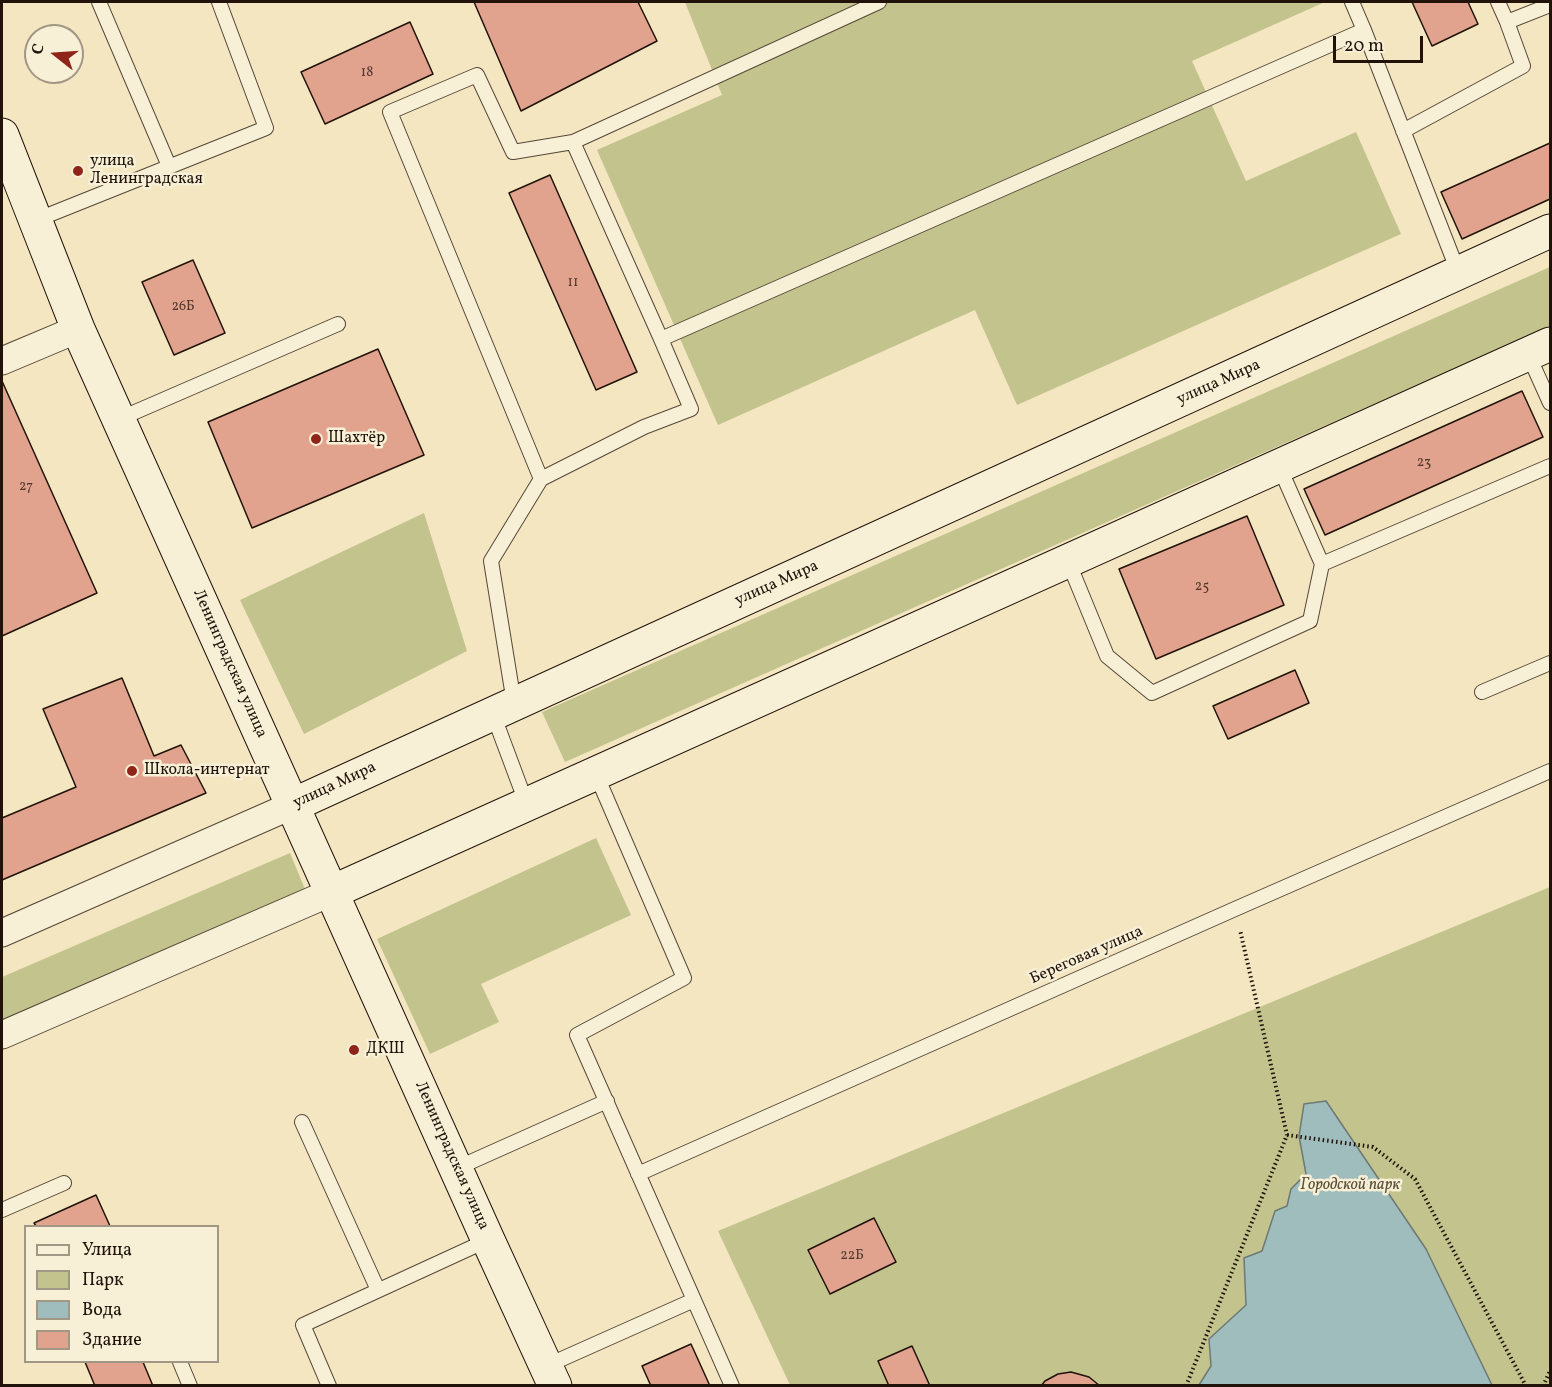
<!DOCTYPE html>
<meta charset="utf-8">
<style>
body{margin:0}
#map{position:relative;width:1552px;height:1387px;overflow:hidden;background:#f3e6c0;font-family:Vollkorn,serif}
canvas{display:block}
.frame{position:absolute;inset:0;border:3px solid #21130a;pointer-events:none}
.legend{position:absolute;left:24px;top:1225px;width:195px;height:138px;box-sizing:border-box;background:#f7efd6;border:2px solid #a19784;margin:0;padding:8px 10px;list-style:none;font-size:18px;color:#21130a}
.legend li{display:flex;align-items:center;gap:12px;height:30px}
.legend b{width:30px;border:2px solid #a19784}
.north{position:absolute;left:24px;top:24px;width:60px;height:60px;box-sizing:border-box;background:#f7efd6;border:2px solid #a19784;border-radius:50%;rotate:287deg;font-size:16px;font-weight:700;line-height:24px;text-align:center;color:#21130a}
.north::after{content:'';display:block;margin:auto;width:21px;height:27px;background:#8f2418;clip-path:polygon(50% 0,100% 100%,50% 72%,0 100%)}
.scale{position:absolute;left:1333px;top:36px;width:90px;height:27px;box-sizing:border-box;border:3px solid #21130a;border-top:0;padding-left:8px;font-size:18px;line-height:21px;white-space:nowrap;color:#21130a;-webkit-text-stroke:4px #f7efd6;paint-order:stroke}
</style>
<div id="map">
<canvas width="1552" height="1387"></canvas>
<div class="frame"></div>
<ul class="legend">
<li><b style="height:8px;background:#f7efd6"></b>Улица</li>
<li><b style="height:16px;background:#c3c38d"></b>Парк</li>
<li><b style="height:16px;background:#a0bdbd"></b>Вода</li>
<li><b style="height:16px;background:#e1a28e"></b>Здание</li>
</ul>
<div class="north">С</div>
<div class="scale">20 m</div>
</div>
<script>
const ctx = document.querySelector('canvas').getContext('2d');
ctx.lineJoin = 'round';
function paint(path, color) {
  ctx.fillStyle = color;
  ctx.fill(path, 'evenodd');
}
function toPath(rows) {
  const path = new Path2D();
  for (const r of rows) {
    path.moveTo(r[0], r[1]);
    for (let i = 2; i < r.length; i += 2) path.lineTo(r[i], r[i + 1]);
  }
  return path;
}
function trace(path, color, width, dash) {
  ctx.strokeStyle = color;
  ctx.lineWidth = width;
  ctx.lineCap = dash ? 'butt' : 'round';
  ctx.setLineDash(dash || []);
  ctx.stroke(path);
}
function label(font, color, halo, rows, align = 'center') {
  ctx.font = font + ' Vollkorn,serif';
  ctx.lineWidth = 5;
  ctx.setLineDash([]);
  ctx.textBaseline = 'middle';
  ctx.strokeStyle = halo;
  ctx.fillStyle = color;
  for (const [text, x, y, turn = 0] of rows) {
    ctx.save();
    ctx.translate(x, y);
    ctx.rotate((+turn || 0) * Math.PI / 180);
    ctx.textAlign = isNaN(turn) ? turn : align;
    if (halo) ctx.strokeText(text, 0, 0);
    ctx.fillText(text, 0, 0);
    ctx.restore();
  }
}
paint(toPath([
 [685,2,1325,2,1192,61,1246,181,1356,132,1401,234,1017,405,975,310,718,425,597,150,722,95],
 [1550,267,1550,326,565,762,542,712],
 [424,513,467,651,304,734,240,600],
 [596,838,631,915,481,984,499,1022,430,1054,377,939],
 [290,853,307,894,2,1026,2,977],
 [1550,887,1550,1385,790,1385,718,1231]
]), '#c3c38d');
const water = toPath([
 [1326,1101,1426,1249,1492,1385,1199,1385,1211,1366,1209,1339,1246,1305,1244,1258,1262,1251,1275,1211,1287,1206,1291,1189,1306,1174,1299,1136,1304,1104,1326,1101]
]);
paint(water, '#a0bdbd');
trace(water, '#6d7975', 1.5);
const building = toPath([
 [474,2,638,2,657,41,521,111,474,2],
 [1412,2,1468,2,1478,24,1432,46,1412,2],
 [410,22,433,74,325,124,301,72,410,22],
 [1550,143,1550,199,1462,239,1441,192,1550,143],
 [550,175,637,372,596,390,509,193,550,175],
 [193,260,225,333,174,355,142,282,193,260],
 [378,349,424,455,252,528,208,422,378,349],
 [2,381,97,593,2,636,2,381],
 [1522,391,1543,437,1325,535,1304,489,1522,391],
 [1247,516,1284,605,1156,659,1119,569,1247,516],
 [1295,670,1309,703,1228,739,1213,706,1295,670],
 [122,678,154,756,181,745,206,793,2,880,2,818,76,787,43,709,122,678],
 [96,1195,110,1226,36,1226,34,1223,96,1195],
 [874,1218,896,1262,830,1294,808,1250,874,1218],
 [691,1344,710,1386,651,1386,642,1366,691,1344],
 [912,1346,930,1386,889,1386,878,1361,912,1346],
 [85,1362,143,1362,153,1386,95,1386,85,1362],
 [1071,1372,1089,1377,1100,1386,1041,1386,1045,1381,1058,1374,1071,1372]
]);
paint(building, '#e1a28e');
trace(building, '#21130a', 1.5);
const service = toPath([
 [99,2,169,166],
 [1352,2,1364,30],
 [1507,22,1550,5],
 [1403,131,1523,66,1507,22,1498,2],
 [36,220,266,128,219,2],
 [661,339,1364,30,1459,274],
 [1528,354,1550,403],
 [119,419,338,324],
 [1279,466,1322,564],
 [541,479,644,427,691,409,661,339,573,142],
 [1068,561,1107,656,1152,693,1310,621,1322,564,1550,466],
 [1482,692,1550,663],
 [514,703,491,561,541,479,390,112,477,75,513,152,573,142,879,2],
 [493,714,527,805],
 [596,774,684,978,577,1035,732,1386],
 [302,1122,378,1290],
 [457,1168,607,1101],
 [638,1174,1235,909,1550,771],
 [2,1210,64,1183],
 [180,1362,190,1386],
 [546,1366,694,1300],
 [329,1386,303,1325,488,1240]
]);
const minor = toPath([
 [2,361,78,329],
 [2,933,293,805],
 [2,1035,332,892]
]);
const secondary = toPath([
 [2,135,78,329,488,1240,555,1386],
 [293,805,1550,231],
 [332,892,1550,344]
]);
trace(service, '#564838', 16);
trace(minor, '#564838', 29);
trace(secondary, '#21130a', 35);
trace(toPath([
 [1287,1135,1373,1147,1415,1179,1526,1386],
 [1186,1386,1287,1135,1240,930],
 [1543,1386,1550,1371]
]), '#21130a', 4, [1.5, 3]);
trace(service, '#f7efd6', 14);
trace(minor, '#f7efd6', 27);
trace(secondary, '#f7efd6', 33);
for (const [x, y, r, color] of [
 [78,171,6,"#8f2418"],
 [316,439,6,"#8f2418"],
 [132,771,6,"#8f2418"],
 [354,1050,6,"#8f2418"]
]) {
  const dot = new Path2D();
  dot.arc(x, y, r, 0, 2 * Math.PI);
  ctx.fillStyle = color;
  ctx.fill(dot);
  trace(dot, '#f7efd6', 2);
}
label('14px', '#51372b', null, [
 ["18",367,73],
 ["11",573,283],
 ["26Б",183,307],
 ["23",1424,463],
 ["27",26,487],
 ["25",1202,587],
 ["22Б",852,1256]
]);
label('16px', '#21130a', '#f7efd6', [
 ["улица",90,162],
 ["Ленинградская",90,180],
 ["Шахтёр",328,439],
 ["Школа-интернат",144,771],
 ["ДКШ",366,1050]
], 'left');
label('16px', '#21130a', '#f7efd6', [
 ["улица Мира",1219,383,-24],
 ["улица Мира",777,584,-24],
 ["Ленинградская улица",229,664,66],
 ["улица Мира",335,786,-25],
 ["Береговая улица",1087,956,-24],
 ["Ленинградская улица",451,1156,66]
]);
label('italic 16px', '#5a5138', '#f7efd6', [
 ["Городской парк",1350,1186]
]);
</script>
